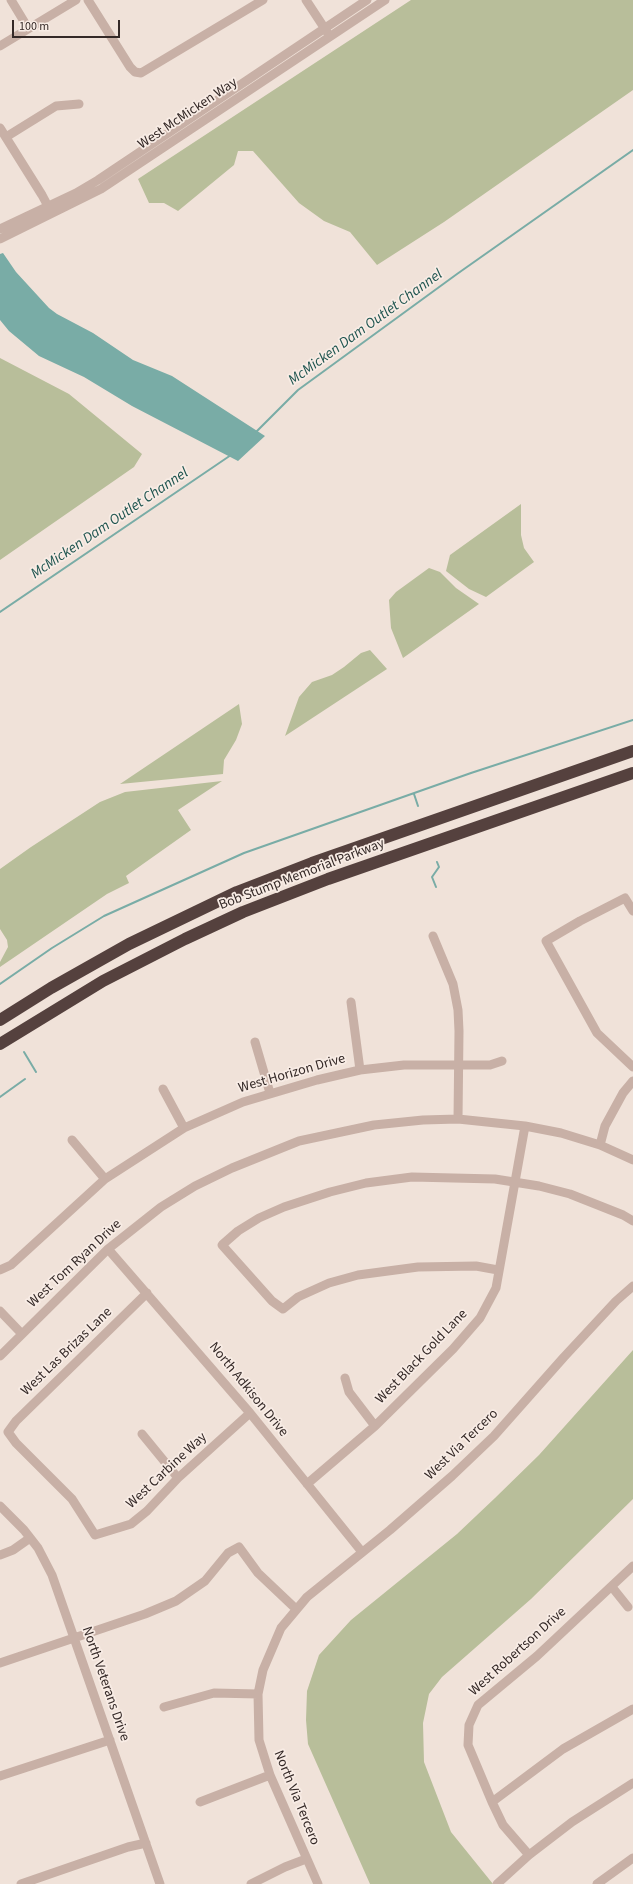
<!DOCTYPE html>
<style>
body{margin:0}
#map{position:relative;width:633px;height:1884px;overflow:hidden;background:#f0e2d9;font-family:"Source Sans 3",sans-serif}
canvas{display:block}
.scale{position:absolute;left:12px;top:20px;width:108px;height:18px;box-sizing:border-box;border:2px solid #342927;border-top:0;padding-left:5px;font-size:12px;line-height:14px;white-space:nowrap;color:#342927;-webkit-text-stroke:3px #f8ece5;paint-order:stroke}
</style>
<div id="map">
<canvas width="633" height="1884"></canvas>
<div class="scale">100 m</div>
</div>
<script>
const ctx = document.querySelector('canvas').getContext('2d');
ctx.lineJoin = 'round';
function paint(path, color) {
  ctx.fillStyle = color;
  ctx.fill(path, 'evenodd');
}
function toPath(rows) {
  const path = new Path2D();
  for (const r of rows) {
    path.moveTo(r[0], r[1]);
    for (let i = 2; i < r.length; i += 2) path.lineTo(r[i], r[i + 1]);
  }
  return path;
}
function trace(path, color, width, dash) {
  ctx.strokeStyle = color;
  ctx.lineWidth = width;
  ctx.lineCap = dash ? 'butt' : 'round';
  ctx.setLineDash(dash || []);
  ctx.stroke(path);
}
function label(font, color, halo, rows, align = 'center') {
  ctx.font = font + ' "Source Sans 3",sans-serif';
  ctx.lineWidth = 3.5;
  ctx.setLineDash([]);
  ctx.textBaseline = 'middle';
  ctx.strokeStyle = halo;
  ctx.fillStyle = color;
  for (const [text, x, y, turn = 0] of rows) {
    ctx.save();
    ctx.translate(x, y);
    ctx.rotate((+turn || 0) * Math.PI / 180);
    ctx.textAlign = isNaN(turn) ? turn : align;
    if (halo) ctx.strokeText(text, 0, 0);
    ctx.fillText(text, 0, 0);
    ctx.restore();
  }
}
paint(toPath([
 [411,0,633,0,633,90,444,222,377,265,350,232,324,221,299,203,253,151,238,151,234,165,178,211,164,203,149,203,138,179],
 [0,358,69,394,142,454,134,467,0,560],
 [521,504,521,535,524,548,534,562,486,597,469,589,446,571,450,555],
 [429,568,440,572,456,588,479,604,403,658,391,628,389,600,396,592],
 [370,650,387,669,285,736,299,697,312,682,332,675,344,667,361,653],
 [239,704,242,724,236,740,224,760,223,774,120,784],
 [222,781,178,810,191,830,126,876,129,883,107,894,0,967,0,962,8,947,7,940,0,929,0,869,31,847,100,802,125,792],
 [633,1350,633,1499,531,1599,442,1677,429,1694,423,1723,424,1762,451,1832,493,1884,370,1884,308,1744,306,1720,307,1691,319,1655,351,1620,457,1534,495,1498,539,1455]
]), '#b8be9a');
paint(toPath([
 [3,253,16,272,49,308,57,314,93,333,133,360,172,376,265,436,238,461,132,406,84,377,39,356,9,331,0,320,0,254]
]), '#79aca6');
trace(toPath([
 [256,432,298,390,457,274,633,150],
 [0,612,231,455],
 [414,794,418,806],
 [436,887,432,877,439,867,437,862],
 [0,984,52,948,104,916,244,853,471,773,633,720],
 [24,1052,36,1072],
 [0,1097,25,1079]
]), '#79aca6', 2);
trace(toPath([
 [11,0,28,28],
 [88,0,130,67,135,72,141,73,263,0],
 [306,0,327,32],
 [0,46,76,0],
 [0,128,42,195,50,210],
 [6,137,56,106,79,104],
 [0,229,76,193,98,180,367,0],
 [0,239,101,189,385,0],
 [633,911,625,898,580,921,546,941,597,1033,633,1067],
 [433,936,453,984,458,1010,459,1031,458,1119],
 [351,1002,360,1070],
 [255,1042,270,1093],
 [163,1089,184,1128],
 [72,1140,105,1179],
 [600,1145,605,1126,623,1093,633,1081],
 [108,1249,250,1413,362,1552],
 [0,1270,11,1265,105,1179,184,1128,243,1102,317,1080,360,1070,404,1065,490,1065,502,1061],
 [498,1270,476,1266,418,1267,358,1275,329,1283,298,1297,283,1309,272,1301,222,1245,238,1231,259,1218,284,1207,330,1192,366,1183,412,1177,495,1179,539,1186,570,1194,623,1215,633,1221],
 [147,1293,16,1421,8,1432,16,1443,72,1499,95,1535,131,1524,147,1511,178,1478,250,1413],
 [0,1311,22,1334],
 [0,1356,108,1249,161,1207,195,1186,232,1168,299,1141,374,1125,423,1120,458,1119,525,1126,561,1133,600,1145,633,1160],
 [345,1378,349,1392,375,1426],
 [142,1434,178,1478],
 [307,1484,375,1426,453,1349,480,1318,496,1288,525,1126],
 [0,1506,24,1530,38,1548,52,1575,160,1884],
 [0,1555,13,1550,30,1538],
 [612,1587,628,1607],
 [0,1663,145,1614,176,1601,205,1581,228,1553,239,1547,258,1573,296,1609],
 [164,1707,214,1693,258,1694],
 [0,1776,110,1740],
 [200,1802,270,1775],
 [492,1802,563,1749,633,1709],
 [529,1855,503,1825,492,1802,468,1745,469,1725,478,1705,537,1656,633,1566],
 [21,1884,128,1847,146,1843],
 [251,1884,285,1867,306,1859],
 [318,1884,270,1775,259,1740,258,1694,263,1670,281,1628,307,1597,390,1530,452,1476,494,1436,564,1357,616,1301,633,1286],
 [497,1884,529,1855,572,1822,633,1783],
 [597,1884,633,1858]
]), '#c8b0a6', 9);
trace(toPath([
 [0,1020,51,988,129,944,237,892,312,863,633,751],
 [0,1044,103,981,185,939,243,912,328,879,633,773]
]), '#55413e', 12);
label('14px', '#342927', '#f8ece5', [
 ["West McMicken Way",188,114,-34],
 ["Bob Stump Memorial Parkway",302,875,-21],
 ["West Horizon Drive",292,1074,-16],
 ["West Tom Ryan Drive",75,1264,-43],
 ["West Las Brizas Lane",67,1352,-44],
 ["West Black Gold Lane",422,1357,-46],
 ["North Adkison Drive",248,1390,51],
 ["West Via Tercero",462,1445,-44],
 ["West Carbine Way",167,1471,-43],
 ["West Robertson Drive",518,1652,-42],
 ["North Veterans Drive",105,1684,71],
 ["North Via Tercero",296,1798,68]
]);
label('italic 15px', '#1e544f', '#f8ece5', [
 ["McMicken Dam Outlet Channel",366,328,-36],
 ["McMicken Dam Outlet Channel",110,524,-34]
]);
</script>
